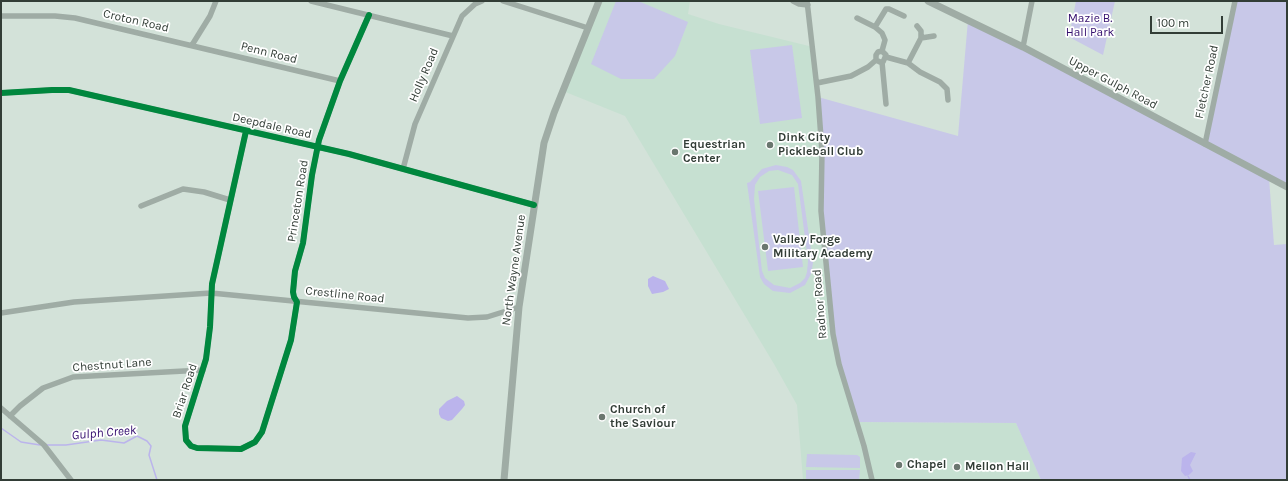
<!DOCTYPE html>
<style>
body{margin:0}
#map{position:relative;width:1288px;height:481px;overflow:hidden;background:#d3e2d9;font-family:Karla,sans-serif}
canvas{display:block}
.frame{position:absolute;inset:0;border:2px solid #323d36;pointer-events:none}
.scale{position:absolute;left:1150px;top:16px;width:73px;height:18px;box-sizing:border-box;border:2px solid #323d36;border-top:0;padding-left:5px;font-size:12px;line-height:14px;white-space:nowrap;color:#323d36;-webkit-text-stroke:3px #fff;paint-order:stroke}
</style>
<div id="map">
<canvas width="1288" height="481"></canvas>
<div class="frame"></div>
<div class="scale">100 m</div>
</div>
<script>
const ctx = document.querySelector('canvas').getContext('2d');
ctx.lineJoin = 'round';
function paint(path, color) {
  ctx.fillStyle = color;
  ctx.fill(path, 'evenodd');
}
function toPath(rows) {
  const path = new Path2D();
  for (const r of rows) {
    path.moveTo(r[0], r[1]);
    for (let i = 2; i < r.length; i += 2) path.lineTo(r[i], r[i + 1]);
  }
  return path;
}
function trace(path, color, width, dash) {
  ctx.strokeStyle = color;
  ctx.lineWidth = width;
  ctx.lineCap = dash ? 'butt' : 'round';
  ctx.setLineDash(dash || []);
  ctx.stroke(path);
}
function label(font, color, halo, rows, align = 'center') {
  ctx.font = font + ' Karla,sans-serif';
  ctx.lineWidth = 3.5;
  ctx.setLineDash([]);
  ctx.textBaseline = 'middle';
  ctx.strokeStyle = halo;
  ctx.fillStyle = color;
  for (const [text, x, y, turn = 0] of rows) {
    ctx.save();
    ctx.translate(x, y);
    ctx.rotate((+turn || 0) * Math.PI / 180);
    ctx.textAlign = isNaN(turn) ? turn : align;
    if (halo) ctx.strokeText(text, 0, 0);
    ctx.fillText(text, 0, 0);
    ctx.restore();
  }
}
paint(toPath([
 [599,1,690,1,688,14,719,24,813,47,856,422,1016,423,1041,480,803,480,797,405,774,364,625,116,563,91]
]), '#c6e0d1');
paint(toPath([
 [616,1,638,1,688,22,675,56,654,79,621,79,591,64],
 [1076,1,1115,1,1103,55,1069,37],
 [1235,1,1287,1,1287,187,1269,178,1274,245,1287,244,1287,480,1041,480,1016,423,856,422,839,364,821,211,818,97,958,136,968,20,1204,144],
 [792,45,802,118,760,124,750,50],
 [776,165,787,167,793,170,801,181,813,263,811,274,805,285,790,293,773,291,764,284,760,277,747,183,750,182,762,169],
 [778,170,792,175,798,184,808,261,807,272,805,278,800,283,790,288,774,285,765,278,762,271,754,199,755,185,760,177,769,171],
 [794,187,803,267,768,271,758,191],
 [807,454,857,455,860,457,860,468,806,467],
 [806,470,860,470,859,480,806,480]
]), '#c8c8e8');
paint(toPath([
 [653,276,665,281,669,289,663,292,652,294,648,286,648,279],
 [457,396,464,401,465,405,462,409,452,420,448,421,441,418,439,414,439,409,447,401],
 [1191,452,1196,453,1190,465,1193,471,1189,475,1185,476,1181,471,1182,458]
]), '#bbb4ec');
trace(toPath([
 [1,428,21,442,40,445],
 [46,445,66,445,101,440,124,443,137,436,147,441,151,446,149,455,157,480],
 [1188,476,1190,480]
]), '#bbb4ec', 1.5);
trace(toPath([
 [311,1,453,36],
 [503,1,588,28],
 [793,1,799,4,808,5],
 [807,1,818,97,822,152,821,211,833,334,839,364,864,446,872,480],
 [1,16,55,16,75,18,340,81],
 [857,18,875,27,882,33,885,40,882,51],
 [875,27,886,9,889,9,904,16],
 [921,38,934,36],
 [192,45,210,16,216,1],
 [1023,47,1032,1],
 [886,57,908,63,920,72,940,82,947,89,948,100],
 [882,62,886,104],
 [908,63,921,38,921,31,917,26],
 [817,83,851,76,868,67,876,60,876,55,878,52,882,51,886,55,883,62,880,62,876,60],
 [1,93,52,90,69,90,349,154,534,205],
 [246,131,212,284,210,327,206,359,185,426,186,440,191,446,197,448,241,449,255,442,262,432,291,340,297,302,294,297,293,292,295,271,303,243,312,175,319,140,340,81,369,15],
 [1205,144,1235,1],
 [403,169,415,124,462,16,475,4,482,1],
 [141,206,183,189,204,192,230,200],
 [1,313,74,302,211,293,468,318,487,317,519,307],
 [1,408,44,445,71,480],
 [10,416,20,406,43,388,73,377,203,370]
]), '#9faca5', 5.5);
trace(toPath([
 [928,1,1023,47,1287,187],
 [504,480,519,307,544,143,554,113,599,1]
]), '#9faca5', 7);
trace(toPath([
 [1,93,52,90,69,90,349,154,534,205],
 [246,131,212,284,210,327,206,359,185,426,186,440,191,446,197,448,241,449,255,442,262,432,291,340,297,302,294,297,293,292,295,271,303,243,312,175,319,140,340,81,369,15]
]), '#00873e', 6);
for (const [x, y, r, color] of [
 [770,145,4,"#6a776f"],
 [675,152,4,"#6a776f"],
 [765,247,4,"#6a776f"],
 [602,417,4,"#6a776f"],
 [899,465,4,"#6a776f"],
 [957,467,4,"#6a776f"]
]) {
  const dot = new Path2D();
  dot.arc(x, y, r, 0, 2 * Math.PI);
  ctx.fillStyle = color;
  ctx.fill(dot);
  trace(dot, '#fff', 1.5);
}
label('12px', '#340e6e', '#fff', [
 ["Mazie B.",1090,19],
 ["Hall Park",1090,33]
]);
label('12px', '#323d36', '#fff', [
 ["Croton Road",136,21,13],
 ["Penn Road",269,53,14],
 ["Holly Road",424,75,-67],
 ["Fletcher Road",1207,82,-78],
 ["Upper Gulph Road",1113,83,28],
 ["Deepdale Road",272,126,13],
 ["Princeton Road",298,201,-81],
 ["North Wayne Avenue",514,270,-82],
 ["Crestline Road",345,295,6],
 ["Radnor Road",820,304,-95],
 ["Chestnut Lane",112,365,-4],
 ["Briar Road",185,391,-72]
]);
label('bold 12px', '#323d36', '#fff', [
 ["Dink City",778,138],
 ["Pickleball Club",778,152],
 ["Equestrian",683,145],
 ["Center",683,159],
 ["Valley Forge",773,240],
 ["Military Academy",773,254],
 ["Church of",610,410],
 ["the Saviour",610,424],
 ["Chapel",907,465],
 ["Mellon Hall",965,467]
], 'left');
label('italic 13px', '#330d6e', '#fff', [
 ["Gulph Creek",104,433,-5]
]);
</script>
